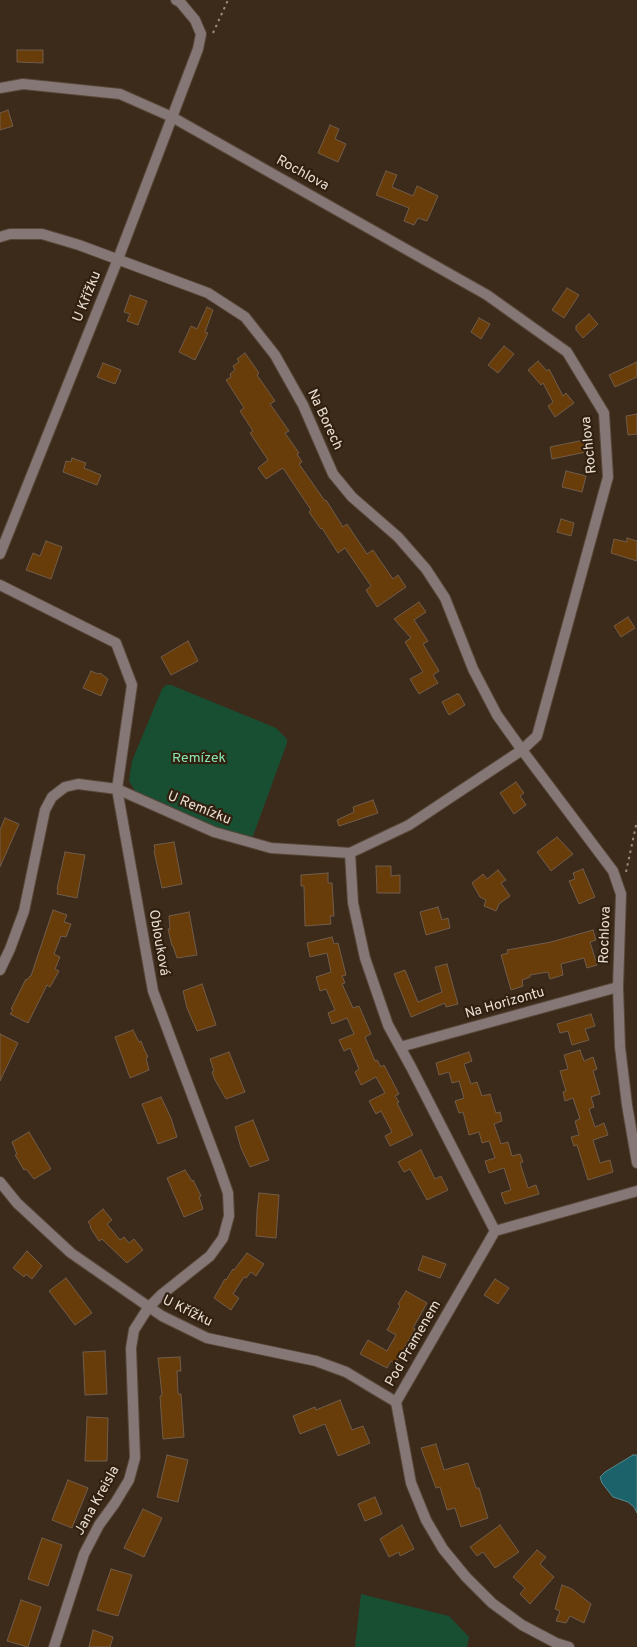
<!DOCTYPE html>
<meta charset="utf-8">
<style>
body{margin:0}
canvas{display:block;background:#3c2a1a}
</style>
<canvas width="637" height="1647"></canvas>
<script>
const ctx = document.querySelector('canvas').getContext('2d');
ctx.lineJoin = 'round';
function paint(path, color) {
  ctx.fillStyle = color;
  ctx.fill(path, 'evenodd');
}
function toPath(rows) {
  const path = new Path2D();
  for (const r of rows) {
    path.moveTo(r[0], r[1]);
    for (let i = 2; i < r.length; i += 2) path.lineTo(r[i], r[i + 1]);
  }
  return path;
}
function trace(path, color, width, dash) {
  ctx.strokeStyle = color;
  ctx.lineWidth = width;
  ctx.lineCap = dash ? 'butt' : 'round';
  ctx.setLineDash(dash || []);
  ctx.stroke(path);
}
function label(font, color, halo, rows, align = 'center') {
  ctx.font = font + ' Overpass,sans-serif';
  ctx.lineWidth = 4.5;
  ctx.setLineDash([]);
  ctx.textBaseline = 'middle';
  ctx.strokeStyle = halo;
  ctx.fillStyle = color;
  for (const [text, x, y, turn = 0] of rows) {
    ctx.save();
    ctx.translate(x, y);
    ctx.rotate((+turn || 0) * Math.PI / 180);
    ctx.textAlign = isNaN(turn) ? turn : align;
    if (halo) ctx.strokeText(text, 0, 0);
    ctx.fillText(text, 0, 0);
    ctx.restore();
  }
}
paint(toPath([
 [166,685,171,685,276,728,287,739,287,743,253,836,247,841,138,796,129,781,132,761,162,689],
 [361,1594,449,1616,469,1637,467,1647,355,1647]
]), '#184f33');
const water = toPath([
 [633,1455,637,1455,637,1513,634,1507,628,1502,613,1497,602,1483,600,1477,605,1472,633,1455]
]);
paint(water, '#1b626a');
trace(water, '#59878a', 1);
const building = toPath([
 [17,50,43,50,43,63,17,62,17,50],
 [8,110,13,126,0,130,0,113,8,110],
 [330,125,339,129,335,139,346,144,338,162,318,153,330,125],
 [386,171,397,175,392,187,413,196,417,186,438,196,427,221,418,218,414,225,404,221,409,208,376,195,386,171],
 [567,288,579,295,564,318,552,310,567,288],
 [130,295,147,301,138,325,127,321,130,314,124,312,130,295],
 [207,307,213,310,205,332,208,333,195,360,179,352,191,326,197,329,207,307],
 [589,314,598,324,583,338,576,330,576,326,589,314],
 [479,318,490,324,481,339,471,332,479,318],
 [504,346,514,354,498,373,488,365,504,346],
 [245,353,259,373,257,375,275,401,270,404,289,431,285,433,299,453,297,454,302,462,299,464,325,501,326,500,343,527,347,524,367,554,373,550,393,579,398,575,406,587,377,607,366,590,371,586,345,548,338,553,322,528,321,529,309,512,311,510,283,468,266,479,258,468,268,460,250,433,253,431,240,411,244,408,226,380,231,377,230,374,235,370,233,366,239,362,237,359,245,353],
 [538,361,547,371,549,369,563,396,566,393,574,403,555,417,548,406,553,402,543,383,541,385,528,370,538,361],
 [637,362,637,377,615,387,609,375,637,362],
 [103,363,121,370,115,384,97,377,103,363],
 [637,414,637,434,628,435,626,416,637,414],
 [584,440,586,452,552,459,550,447,584,440],
 [72,458,86,463,84,468,101,475,97,485,63,472,66,461,71,462,72,458],
 [566,471,586,476,582,492,562,487,566,471],
 [561,519,574,523,571,536,557,532,561,519],
 [627,538,637,541,637,561,611,553,614,539,627,542,627,538],
 [46,541,62,547,51,579,26,570,33,553,40,556,46,541],
 [419,602,426,612,414,620,428,641,423,644,439,671,433,675,438,683,419,694,410,679,423,672,405,642,411,638,394,619,419,602],
 [628,617,635,628,621,637,614,626,628,617],
 [188,641,198,661,171,675,161,657,188,641],
 [91,671,98,674,100,673,108,679,101,696,83,688,91,671],
 [457,694,459,694,465,705,449,715,442,702,457,694],
 [516,782,524,793,520,796,526,805,514,814,500,793,516,782],
 [373,800,378,813,339,826,337,820,354,812,353,807,373,800],
 [5,818,19,824,0,867,0,830,5,818],
 [557,837,573,854,551,871,537,852,557,837],
 [174,842,182,884,162,888,154,851,155,850,154,845,174,842],
 [65,852,85,855,77,898,57,894,58,889,57,889,65,852],
 [376,866,391,866,391,876,400,875,400,893,377,893,376,866],
 [583,869,595,897,579,904,569,881,575,879,573,873,583,869],
 [498,870,506,880,501,883,510,896,499,904,496,911,484,906,486,900,480,897,472,883,483,874,487,879,498,870],
 [328,873,328,883,332,883,334,916,330,916,331,924,305,926,304,886,301,886,301,875,328,873],
 [438,907,442,920,448,918,450,928,426,935,420,912,438,907],
 [53,910,67,915,64,922,71,924,66,937,61,936,54,954,60,957,55,969,59,971,50,987,47,985,28,1023,10,1014,13,1010,11,1009,26,979,27,980,30,976,31,976,53,910],
 [189,912,197,955,177,958,173,946,172,946,168,929,170,929,169,916,189,912],
 [593,930,596,940,590,942,597,965,587,968,584,958,561,964,563,975,550,979,548,972,530,975,530,977,522,980,523,986,511,990,501,955,508,953,507,950,551,942,593,930],
 [332,937,334,944,338,943,346,975,342,976,345,983,342,984,353,1008,359,1006,371,1034,365,1037,375,1061,377,1060,381,1067,384,1065,399,1094,395,1096,399,1102,397,1103,413,1135,390,1146,385,1136,392,1132,381,1111,376,1114,369,1101,385,1093,376,1077,361,1085,355,1072,359,1069,350,1048,344,1051,339,1040,354,1034,347,1018,332,1024,328,1013,335,1010,326,989,320,991,316,977,331,972,327,953,310,957,307,943,332,937],
 [447,964,458,1004,446,1007,445,1003,411,1017,394,974,405,970,418,1002,442,992,435,967,447,964],
 [202,984,216,1025,197,1031,187,1008,183,991,202,984],
 [591,1014,595,1026,585,1029,589,1040,572,1045,568,1031,560,1033,557,1024,591,1014],
 [133,1030,139,1042,141,1041,144,1049,148,1057,146,1058,149,1070,130,1078,115,1037,133,1030],
 [0,1034,18,1043,0,1081,0,1034],
 [580,1050,584,1061,593,1057,597,1069,593,1071,600,1094,591,1097,594,1107,589,1109,595,1127,604,1123,608,1135,593,1140,600,1163,610,1160,613,1172,588,1180,577,1145,574,1146,571,1137,579,1135,575,1121,580,1119,573,1098,565,1101,563,1092,566,1091,560,1071,568,1069,564,1055,580,1050],
 [229,1052,245,1092,226,1099,215,1080,212,1072,214,1071,210,1059,229,1052],
 [469,1052,472,1061,464,1064,471,1084,477,1082,482,1096,490,1094,496,1113,500,1112,502,1121,494,1124,501,1144,508,1142,512,1156,520,1154,523,1162,520,1163,528,1188,536,1185,539,1194,505,1204,501,1193,511,1190,504,1168,489,1173,485,1161,495,1158,489,1141,482,1143,479,1132,469,1135,463,1112,459,1113,455,1101,464,1098,459,1081,452,1083,449,1072,439,1075,436,1063,469,1052],
 [161,1097,171,1118,177,1137,158,1144,142,1104,161,1097],
 [253,1120,269,1160,250,1167,241,1148,235,1127,253,1120],
 [29,1132,51,1169,34,1179,26,1169,24,1170,15,1155,17,1154,12,1142,29,1132],
 [421,1150,435,1179,441,1176,448,1190,427,1200,410,1169,404,1172,398,1162,421,1150],
 [185,1170,192,1181,193,1180,201,1196,199,1197,203,1209,184,1217,167,1178,185,1170],
 [259,1193,279,1195,276,1238,256,1236,257,1211,259,1193],
 [103,1209,112,1220,107,1224,120,1240,124,1237,129,1243,134,1239,143,1250,127,1263,102,1239,99,1241,90,1227,91,1226,88,1222,103,1209],
 [27,1251,42,1266,32,1279,26,1274,24,1277,13,1268,27,1251],
 [247,1253,264,1264,256,1276,251,1272,246,1278,244,1277,233,1294,239,1298,231,1310,214,1298,225,1279,226,1280,233,1269,234,1270,247,1253],
 [423,1256,446,1264,440,1278,418,1270,423,1256],
 [66,1278,92,1313,75,1325,49,1291,66,1278],
 [495,1279,509,1288,498,1304,484,1295,495,1279],
 [406,1291,427,1303,413,1328,415,1329,395,1364,391,1361,387,1368,360,1354,368,1340,387,1351,396,1335,387,1330,400,1306,398,1304,406,1291],
 [105,1351,107,1394,85,1395,83,1352,105,1351],
 [180,1357,181,1371,177,1371,178,1394,181,1394,184,1437,163,1439,160,1396,162,1395,158,1358,180,1357],
 [340,1400,352,1430,363,1426,370,1443,338,1456,325,1424,300,1434,293,1416,315,1407,316,1410,340,1400],
 [87,1417,108,1418,107,1461,85,1461,87,1417],
 [436,1444,444,1470,468,1463,476,1488,479,1488,488,1518,461,1527,455,1508,447,1510,440,1487,436,1488,421,1448,436,1444],
 [167,1455,188,1460,178,1502,157,1497,167,1455],
 [68,1480,88,1488,72,1528,52,1520,68,1480],
 [375,1497,382,1514,365,1521,358,1504,375,1497],
 [143,1509,162,1518,144,1557,124,1548,143,1509],
 [402,1525,414,1549,400,1556,399,1552,389,1557,380,1539,402,1525],
 [500,1525,519,1552,495,1568,483,1552,477,1556,470,1547,500,1525],
 [42,1538,62,1545,48,1586,28,1579,42,1538],
 [537,1550,546,1557,540,1564,554,1577,530,1604,520,1594,525,1588,513,1577,537,1550],
 [111,1569,132,1575,118,1616,97,1610,111,1569],
 [562,1585,572,1589,591,1604,584,1623,570,1616,566,1623,556,1621,560,1611,555,1609,562,1585],
 [21,1600,41,1607,28,1647,7,1641,21,1600],
 [93,1630,113,1637,110,1647,89,1647,93,1630]
]);
paint(building, '#693d0a');
trace(building, '#705c4a', 1);
const street = toPath([
 [0,88,23,84,120,94,172,117,487,295,567,352,604,413,608,477,537,736,522,750,613,871,621,894,618,987,620,1047,627,1105,637,1163],
 [0,237,10,234,42,234,79,245,208,293,245,317,275,355,303,405,333,474,352,497,398,537,426,569,445,598,473,669,497,715,522,750,409,825,350,853,271,848,214,832,117,789,132,685,116,643,0,585],
 [0,554,118,259,198,49,201,34,195,20,180,2,176,0],
 [350,853,353,903,365,958,388,1025,411,1067,495,1231],
 [0,970,10,949,24,911,45,810,52,797,65,787,78,784,117,789,153,991,219,1167,228,1193,229,1216,223,1238,210,1256,161,1295,148,1308,134,1330,131,1348,135,1458,129,1480,115,1503,99,1525,84,1554,54,1647],
 [400,1047,618,987],
 [0,1182,17,1203,71,1253,162,1316,207,1338,316,1361,346,1372,396,1402],
 [569,1647,556,1643,522,1625,492,1603,466,1577,443,1549,426,1520,411,1483,396,1402,495,1231,637,1191]
]);
trace(street, '#584738', 12);
trace(toPath([
 [213,33,228,0],
 [626,872,637,821]
]), '#9a8b7e', 2, [2.5, 4]);
trace(street, '#847776', 10);
label('14px', '#e9ded3', '#312010', [
 ["Rochlova",302,174,29],
 ["U Křížku",88,297,-68],
 ["Na Borech",324,420,65],
 ["Rochlova",590,445,-96],
 ["U Remízku",199,809,22],
 ["Rochlova",606,935,-88],
 ["Oblouková",158,943,80],
 ["Na Horizontu",505,1004,-16],
 ["U Křížku",187,1312,26],
 ["Pod Pramenem",414,1344,-60],
 ["Jana Kreisla",98,1501,-61]
]);
label('14px', '#89e4af', '#312010', [
 ["Remízek",199,759]
]);
</script>
